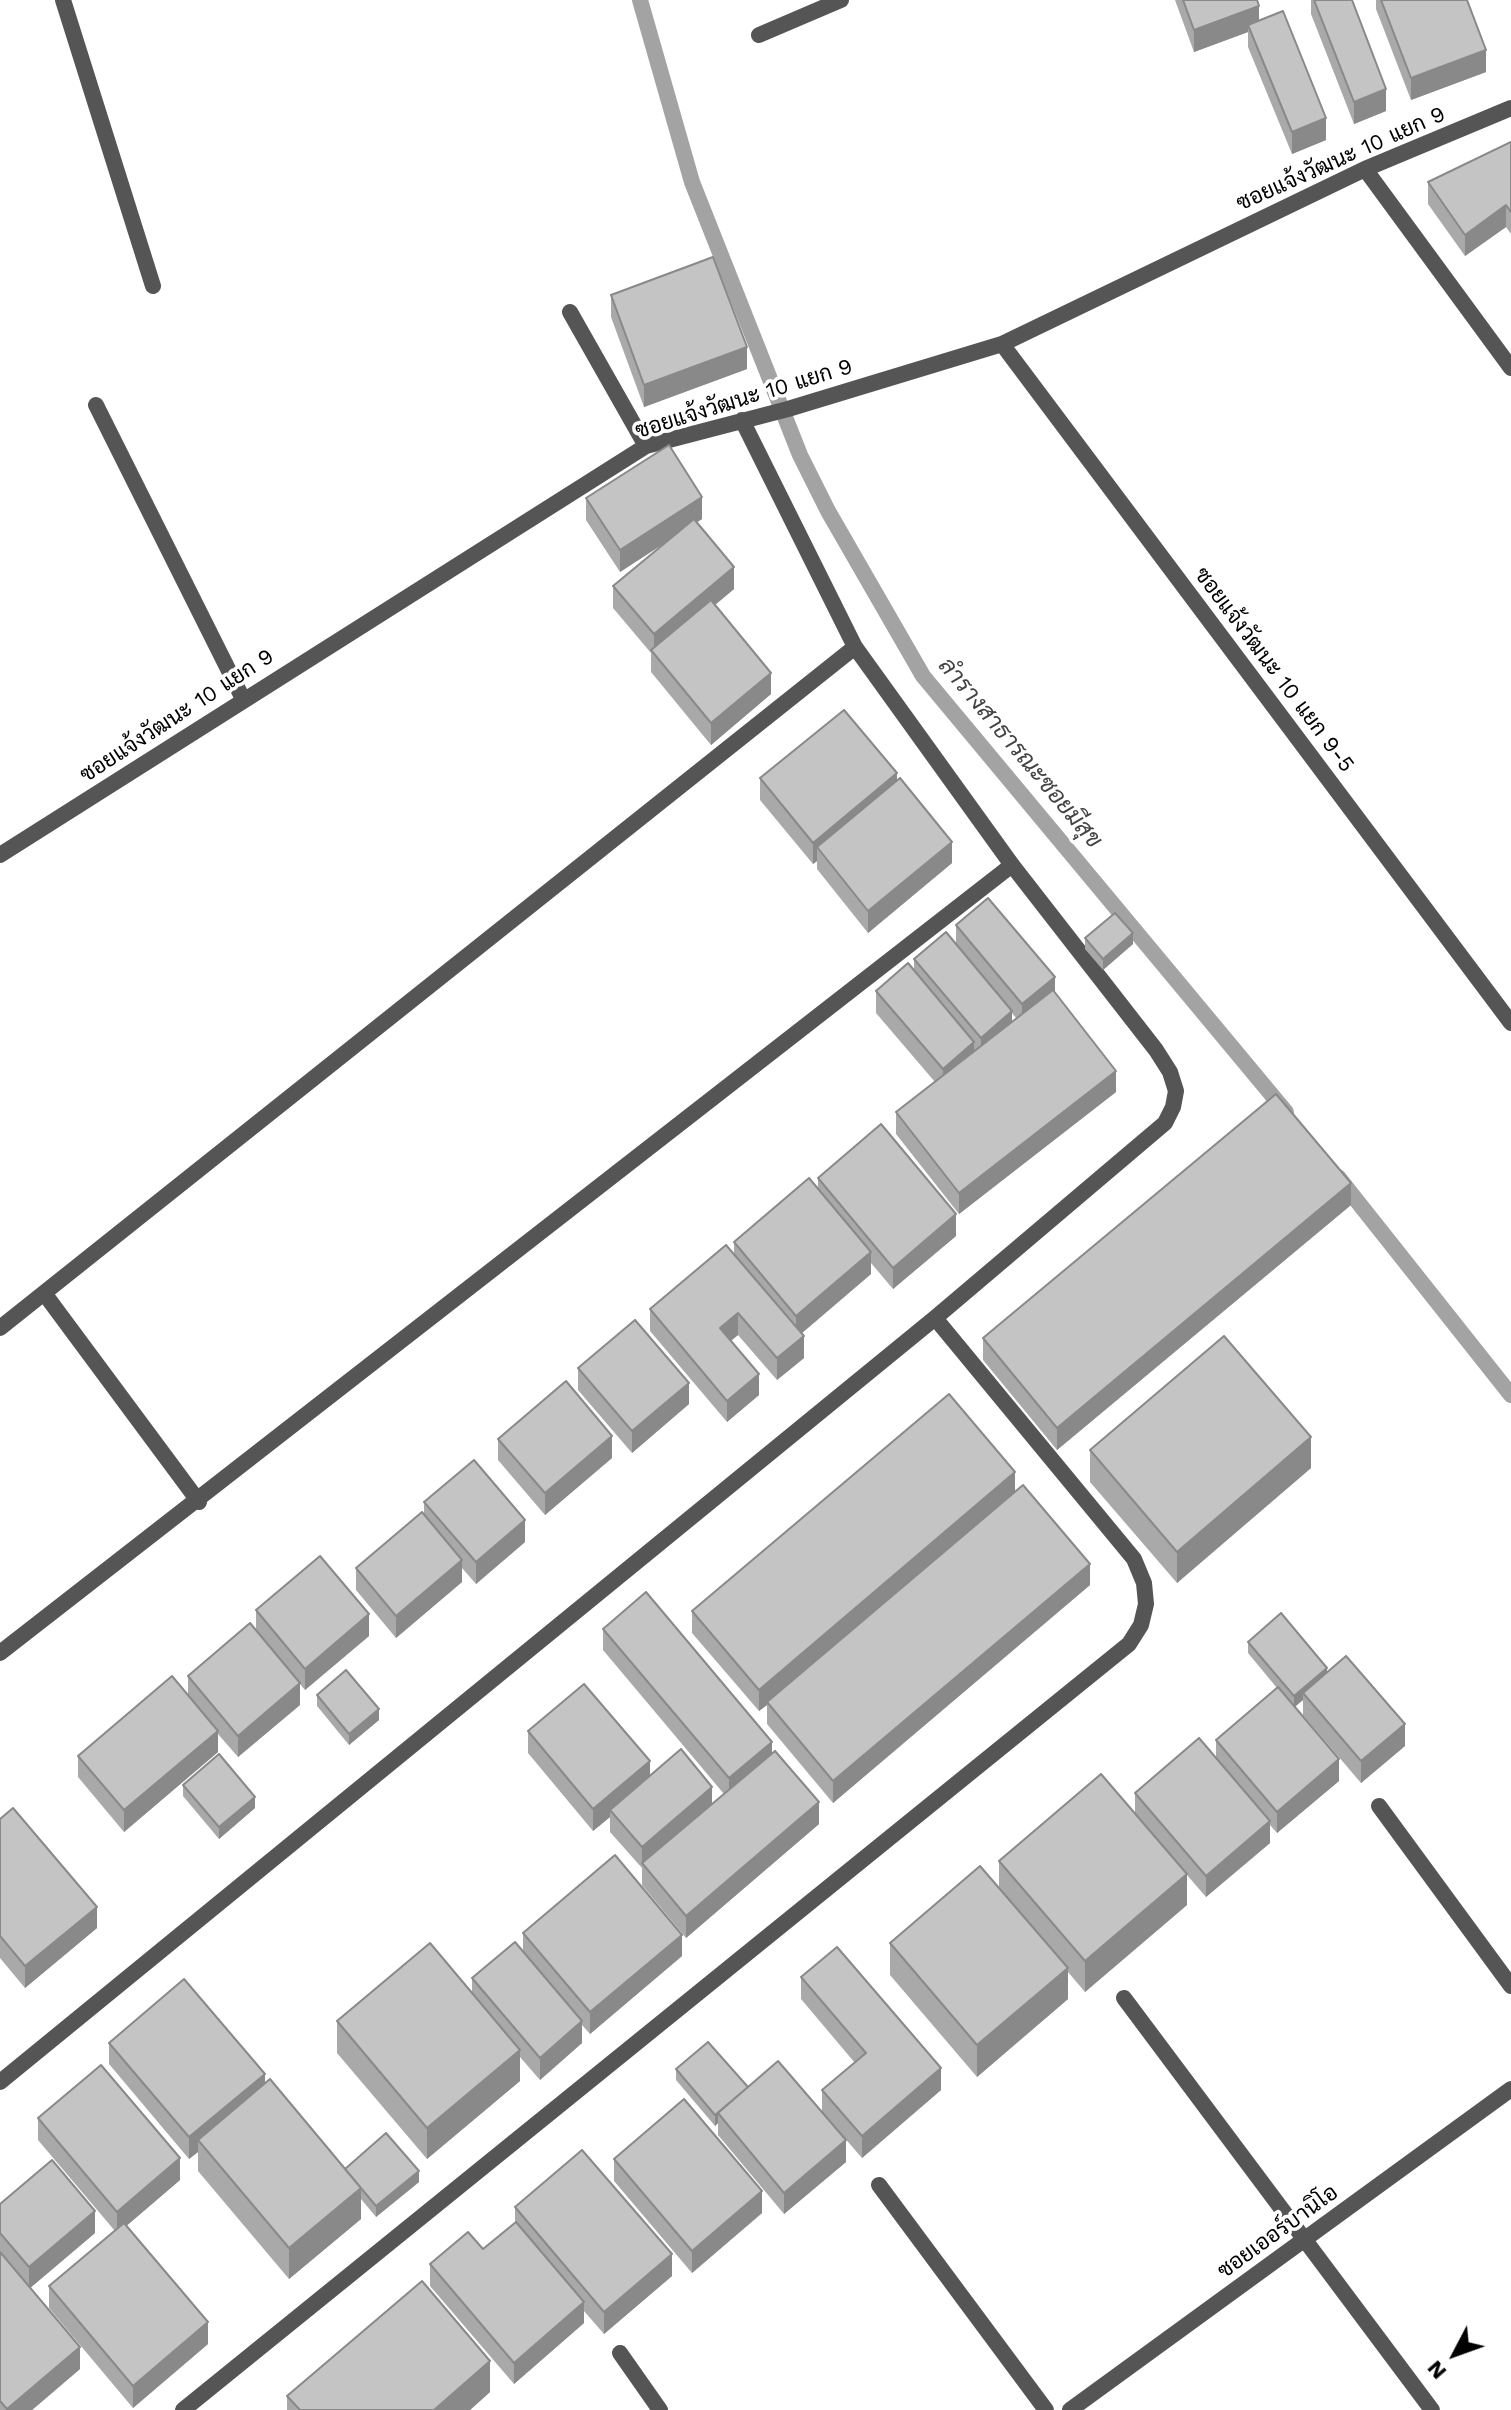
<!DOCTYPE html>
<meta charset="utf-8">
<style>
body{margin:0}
#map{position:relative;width:1511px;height:2410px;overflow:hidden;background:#fff;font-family:"Work Sans",sans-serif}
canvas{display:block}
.north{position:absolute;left:1415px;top:2314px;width:80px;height:80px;-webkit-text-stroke:6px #fff;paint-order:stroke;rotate:229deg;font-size:22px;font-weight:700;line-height:32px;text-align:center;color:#000}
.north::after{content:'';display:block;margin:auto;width:28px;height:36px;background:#000;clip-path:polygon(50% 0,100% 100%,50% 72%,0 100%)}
</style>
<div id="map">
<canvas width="1511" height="2410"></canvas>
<div class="north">N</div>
</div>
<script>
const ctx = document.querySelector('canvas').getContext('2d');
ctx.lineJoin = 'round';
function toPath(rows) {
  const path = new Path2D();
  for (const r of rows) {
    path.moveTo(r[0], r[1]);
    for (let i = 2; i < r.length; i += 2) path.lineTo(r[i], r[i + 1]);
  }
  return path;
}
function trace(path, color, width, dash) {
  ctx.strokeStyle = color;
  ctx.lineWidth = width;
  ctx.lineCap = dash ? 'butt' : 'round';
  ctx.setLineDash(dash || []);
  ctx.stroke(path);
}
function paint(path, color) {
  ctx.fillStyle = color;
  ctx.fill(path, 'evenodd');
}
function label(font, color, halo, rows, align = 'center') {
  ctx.font = font + ' "Work Sans",Sarabun,sans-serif';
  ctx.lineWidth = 7;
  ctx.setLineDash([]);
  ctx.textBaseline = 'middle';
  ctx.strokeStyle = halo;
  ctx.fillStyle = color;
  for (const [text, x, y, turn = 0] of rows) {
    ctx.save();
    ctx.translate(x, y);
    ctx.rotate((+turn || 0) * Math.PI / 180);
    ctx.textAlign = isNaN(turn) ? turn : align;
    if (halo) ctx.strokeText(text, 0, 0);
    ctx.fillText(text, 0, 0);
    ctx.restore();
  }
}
trace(toPath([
 [640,0,692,182,800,455,828,511,923,676,1286,1112],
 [1338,1177,1511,1395]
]), '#a3a3a3', 16);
trace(toPath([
 [63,0,153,286],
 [759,35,841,0],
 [1365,169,1511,368],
 [570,312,646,446],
 [1002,344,1511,1023],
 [96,405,243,699],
 [0,855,646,446,788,409,1002,344,1365,169,1511,108],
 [44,1293,199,1502],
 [0,1328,855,647],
 [0,1653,1012,865],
 [1379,1806,1511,1986],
 [1124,1998,1432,2410],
 [0,2082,935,1318,1165,1123,1173,1107,1176,1091,1170,1072,1156,1050,1012,865,855,647,742,420],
 [879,2185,1046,2410],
 [620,2353,660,2410],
 [183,2410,1129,1644,1141,1625,1146,1604,1144,1583,1134,1559,935,1318],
 [1070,2410,1511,2089]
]), '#555', 16);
paint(toPath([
 [1175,0,1257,0,1259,20,1326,140,1292,154,1248,47,1248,32,1194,52],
 [1311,0,1352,0,1386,111,1354,124,1311,14],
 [1376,0,1467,0,1486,72,1411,100,1376,9],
 [1511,142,1511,234,1506,227,1465,256,1428,204,1428,182],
 [611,295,747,369,644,407,611,317],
 [586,498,702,519,697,522,734,589,715,605,771,694,711,745,651,672,651,653,613,608,613,586,667,541,620,572,586,520],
 [760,778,897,781,952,863,868,933,817,869,817,861,813,864,760,800],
 [956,925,1055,992,1116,1092,959,1214,896,1134,896,1112,935,1082,876,1013,876,991,914,970,914,959,956,944],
 [1012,1013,1016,1018,1012,1022],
 [1085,938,1133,944,1103,970,1085,949],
 [818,1178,956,1236,893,1289,871,1263,871,1274,801,1334,804,1358,777,1380,738,1335,731,1341,759,1395,727,1422,650,1331,650,1309,734,1253,734,1242,818,1188],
 [1351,1205,1057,1450,983,1360,983,1338],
 [578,1368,689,1404,632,1453,578,1390],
 [498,1439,612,1458,545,1515,498,1460],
 [1090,1450,1311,1468,1177,1583,1090,1482],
 [1015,1492,1090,1585,833,1803,767,1724,767,1705,759,1711,692,1633,692,1611],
 [424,1502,525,1542,476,1584,462,1568,462,1582,396,1638,356,1590,356,1568,424,1515],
 [256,1610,369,1636,305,1690,300,1684,300,1705,238,1757,218,1734,218,1752,124,1832,78,1777,78,1756,188,1694,188,1676,256,1630],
 [603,1629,772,1753,819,1824,686,1938,642,1885,642,1868,610,1832,610,1817,593,1831,528,1753,528,1731,650,1776,712,1804,724,1794,603,1650],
 [1248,1642,1327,1672,1405,1746,1361,1783,1303,1715,1303,1700,1295,1707,1339,1781,1277,1833,1270,1825,1270,1843,1206,1897,1187,1875,1187,1905,1085,1992,1068,1972,1068,1999,977,2077,890,1975,890,1943,999,1889,999,1861,1135,1814,1135,1793,1216,1758,1216,1740,1277,1688,1248,1653],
 [317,1695,379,1720,349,1745,317,1706],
 [183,1785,255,1808,219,1839,183,1796],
 [0,1819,97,1928,25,1988,0,1958],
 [523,1933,682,1956,590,2034,582,2025,582,2043,540,2080,520,2057,520,2081,427,2159,337,2053,337,2021,472,1993,472,1978,523,1952],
 [801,1977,941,2090,862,2158,822,2112,822,2090,855,2063,801,1999],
 [109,2043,265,2083,345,2169,419,2182,376,2217,361,2199,361,2219,289,2279,198,2171,198,2152,189,2159,109,2064],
 [676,2069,748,2088,846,2162,784,2214,718,2135,718,2123,715,2126,676,2080],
 [38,2118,180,2180,126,2226,208,2344,133,2408,49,2308,49,2286,115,2231,38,2140],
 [614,2159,762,2213,692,2273,614,2181],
 [0,2204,95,2233,30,2288,80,2369,32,2410,0,2410],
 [515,2207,672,2276,604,2334,584,2311,584,2323,514,2384,430,2286,430,2264,483,2249,515,2223],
 [490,2392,470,2410,287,2410,287,2396]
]), '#a9a9a9');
paint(toPath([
 [1259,6,1259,28,1248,25,1248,32,1194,52,1194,30],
 [1486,50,1486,72,1411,100,1411,78],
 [1386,89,1386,111,1354,124,1354,102],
 [1326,118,1326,140,1292,154,1292,132],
 [1506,205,1506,227,1465,256,1465,235],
 [747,347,747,369,644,407,644,385],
 [702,497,702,519,620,572,620,550],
 [734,567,734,589,655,655,654,653,654,634],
 [771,673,771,694,711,745,711,723],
 [897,773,897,795,817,847,817,861,813,864,813,843],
 [952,842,952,863,868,933,868,911],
 [1133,933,1133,944,1103,970,1103,959],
 [1055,977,1055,999,1022,1026,1022,1004],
 [1012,1011,1012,1032,981,1059,981,1038],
 [974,1042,974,1064,943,1091,943,1069],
 [1116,1071,1116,1092,959,1214,959,1193],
 [1351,1183,1351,1205,1057,1450,1057,1428],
 [956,1214,956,1236,893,1289,893,1268],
 [871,1252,871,1274,796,1338,796,1316],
 [738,1313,738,1335,720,1349,720,1328],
 [804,1336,804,1358,777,1380,777,1358],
 [759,1374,759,1395,727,1422,727,1401],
 [689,1383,689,1404,632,1453,632,1431],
 [612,1436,612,1458,545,1515,545,1493],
 [1311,1437,1311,1468,1177,1583,1177,1552],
 [1015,1472,1015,1494,767,1702,767,1705,759,1711,759,1690],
 [525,1520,525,1542,476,1584,476,1562],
 [462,1560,462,1582,396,1638,396,1616],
 [1090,1564,1090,1585,833,1803,833,1781],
 [369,1614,369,1636,305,1690,305,1669],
 [1327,1668,1327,1679,1303,1693,1303,1700,1294,1707,1294,1696],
 [300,1683,300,1705,238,1757,238,1736],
 [379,1709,379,1720,349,1745,349,1734],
 [1405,1724,1405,1746,1361,1783,1361,1761],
 [218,1731,218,1752,124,1832,124,1810],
 [772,1742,772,1763,729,1800,729,1778],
 [1339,1759,1339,1781,1277,1833,1277,1812],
 [650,1761,650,1783,610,1810,610,1817,593,1831,593,1809],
 [712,1787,712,1809,642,1863,642,1869,642,1847],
 [255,1797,255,1808,219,1839,219,1827],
 [819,1802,819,1824,686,1938,686,1916],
 [1270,1821,1270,1843,1206,1897,1206,1876],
 [1187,1874,1187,1905,1085,1992,1085,1961],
 [97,1907,97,1928,25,1988,25,1966],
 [682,1935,682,1956,590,2034,590,2012],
 [1068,1968,1068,1999,977,2077,977,2045],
 [582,2021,582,2043,540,2080,540,2058],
 [520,2050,520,2081,427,2159,427,2128],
 [941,2068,941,2090,862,2158,862,2136],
 [265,2074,265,2096,198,2140,198,2152,189,2159,189,2137],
 [748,2087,718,2113,718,2123,715,2126,715,2115],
 [846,2140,846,2162,784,2214,784,2193],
 [180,2158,180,2180,117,2234,117,2212],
 [419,2171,419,2182,376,2217,376,2206],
 [361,2188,361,2219,289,2279,289,2248],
 [762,2191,762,2213,692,2273,692,2251],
 [95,2211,95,2233,29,2289,29,2267],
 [672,2254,672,2276,604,2334,604,2312],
 [584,2302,584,2323,514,2384,514,2363],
 [208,2322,208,2344,133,2408,133,2386],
 [80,2347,80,2369,32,2410,7,2410],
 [490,2361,490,2392,470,2410,434,2410]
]), '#898989');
const building = toPath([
 [1183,0,1257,0,1259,6,1194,30,1183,0],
 [1314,0,1352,0,1386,89,1354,102,1314,0],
 [1381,0,1467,0,1486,50,1411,78,1381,0],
 [1283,11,1326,118,1292,132,1248,25,1283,11],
 [1511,142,1511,212,1506,205,1465,235,1428,182,1511,142],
 [713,257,747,347,644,385,611,295,713,257],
 [669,445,702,497,620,550,586,498,669,445],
 [694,519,734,567,654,634,613,586,694,519],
 [711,600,771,673,711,723,651,650,711,600],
 [844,710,897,773,813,843,760,778,844,710],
 [900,778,952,842,868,911,817,847,900,778],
 [988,898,1055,977,1022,1004,956,925,988,898],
 [1115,913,1133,933,1103,959,1085,938,1115,913],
 [946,932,1012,1011,981,1038,914,959,946,932],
 [908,963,974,1042,943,1069,876,991,908,963],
 [1053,990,1116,1071,959,1193,896,1112,1053,990],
 [1276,1094,1351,1183,1057,1428,983,1338,1276,1094],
 [881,1124,956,1214,893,1268,818,1178,881,1124],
 [809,1178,871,1252,796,1316,734,1242,809,1178],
 [726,1245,804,1336,777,1358,738,1313,720,1328,759,1374,727,1401,650,1309,726,1245],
 [635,1320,689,1383,632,1431,578,1368,635,1320],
 [1224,1336,1311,1437,1177,1552,1090,1450,1224,1336],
 [566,1381,612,1436,545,1493,498,1439,566,1381],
 [949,1394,1015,1472,759,1690,692,1611,949,1394],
 [474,1460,525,1520,476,1562,424,1502,474,1460],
 [1023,1485,1090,1564,833,1781,767,1702,1023,1485],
 [422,1512,462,1560,396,1616,356,1568,422,1512],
 [320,1556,369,1614,305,1669,256,1610,320,1556],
 [646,1592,772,1742,729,1778,603,1629,646,1592],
 [1281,1613,1327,1668,1294,1696,1248,1642,1281,1613],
 [250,1623,300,1683,238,1736,188,1676,250,1623],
 [1346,1656,1405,1724,1361,1761,1303,1693,1346,1656],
 [346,1670,379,1709,349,1734,317,1695,346,1670],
 [172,1676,218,1731,124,1810,78,1756,172,1676],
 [584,1684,650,1761,593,1809,528,1731,584,1684],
 [1278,1687,1339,1759,1277,1812,1216,1740,1278,1687],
 [1199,1738,1270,1821,1206,1876,1135,1793,1199,1738],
 [681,1749,712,1787,642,1847,610,1810,681,1749],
 [775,1751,819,1802,686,1916,642,1863,775,1751],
 [219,1754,255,1797,219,1827,183,1785,219,1754],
 [1101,1774,1187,1874,1085,1961,999,1861,1101,1774],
 [13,1808,97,1907,25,1966,0,1936,0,1819,13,1808],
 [615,1855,682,1935,590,2012,523,1933,615,1855],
 [980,1866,1068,1968,977,2045,890,1943,980,1866],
 [515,1942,582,2021,540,2058,472,1978,515,1942],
 [430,1943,520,2050,427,2128,337,2021,430,1943],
 [837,1947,941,2068,862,2136,822,2090,866,2053,801,1977,837,1947],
 [184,1979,265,2074,189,2137,109,2043,184,1979],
 [708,2042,748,2087,715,2115,676,2069,708,2042],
 [778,2061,846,2140,784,2193,718,2113,778,2061],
 [101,2065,180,2158,117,2212,38,2118,101,2065],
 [270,2079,361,2188,289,2248,198,2140,270,2079],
 [684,2099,762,2191,692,2251,614,2159,684,2099],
 [386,2133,419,2171,376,2206,345,2169,386,2133],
 [582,2150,672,2254,604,2312,515,2207,582,2150],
 [52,2160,95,2211,29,2267,0,2233,0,2204,52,2160],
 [516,2222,584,2302,514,2363,430,2264,468,2232,483,2249,516,2222],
 [124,2223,208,2322,133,2386,49,2286,124,2223],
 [0,2252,80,2347,7,2409,0,2401,0,2252],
 [422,2281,490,2361,434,2410,300,2410,287,2396,422,2281]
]);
paint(building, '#c4c4c4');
trace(building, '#898989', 2);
label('22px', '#000', '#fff', [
 ["ซอยแจ้งวัฒนะ 10 แยก 9",1341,159,-24],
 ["ซอยแจ้งวัฒนะ 10 แยก 9",744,399,-17],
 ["ซอยแจ้งวัฒนะ 10 แยก 9-5",1274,670,53],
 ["ซอยแจ้งวัฒนะ 10 แยก 9",177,716,-33],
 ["ซอยเออร์บานิโอ",1278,2232,-36]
]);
label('italic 24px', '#444', '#fff', [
 ["ลำรางสาธารณะซอยมีสุข",1020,753,50]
]);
</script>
